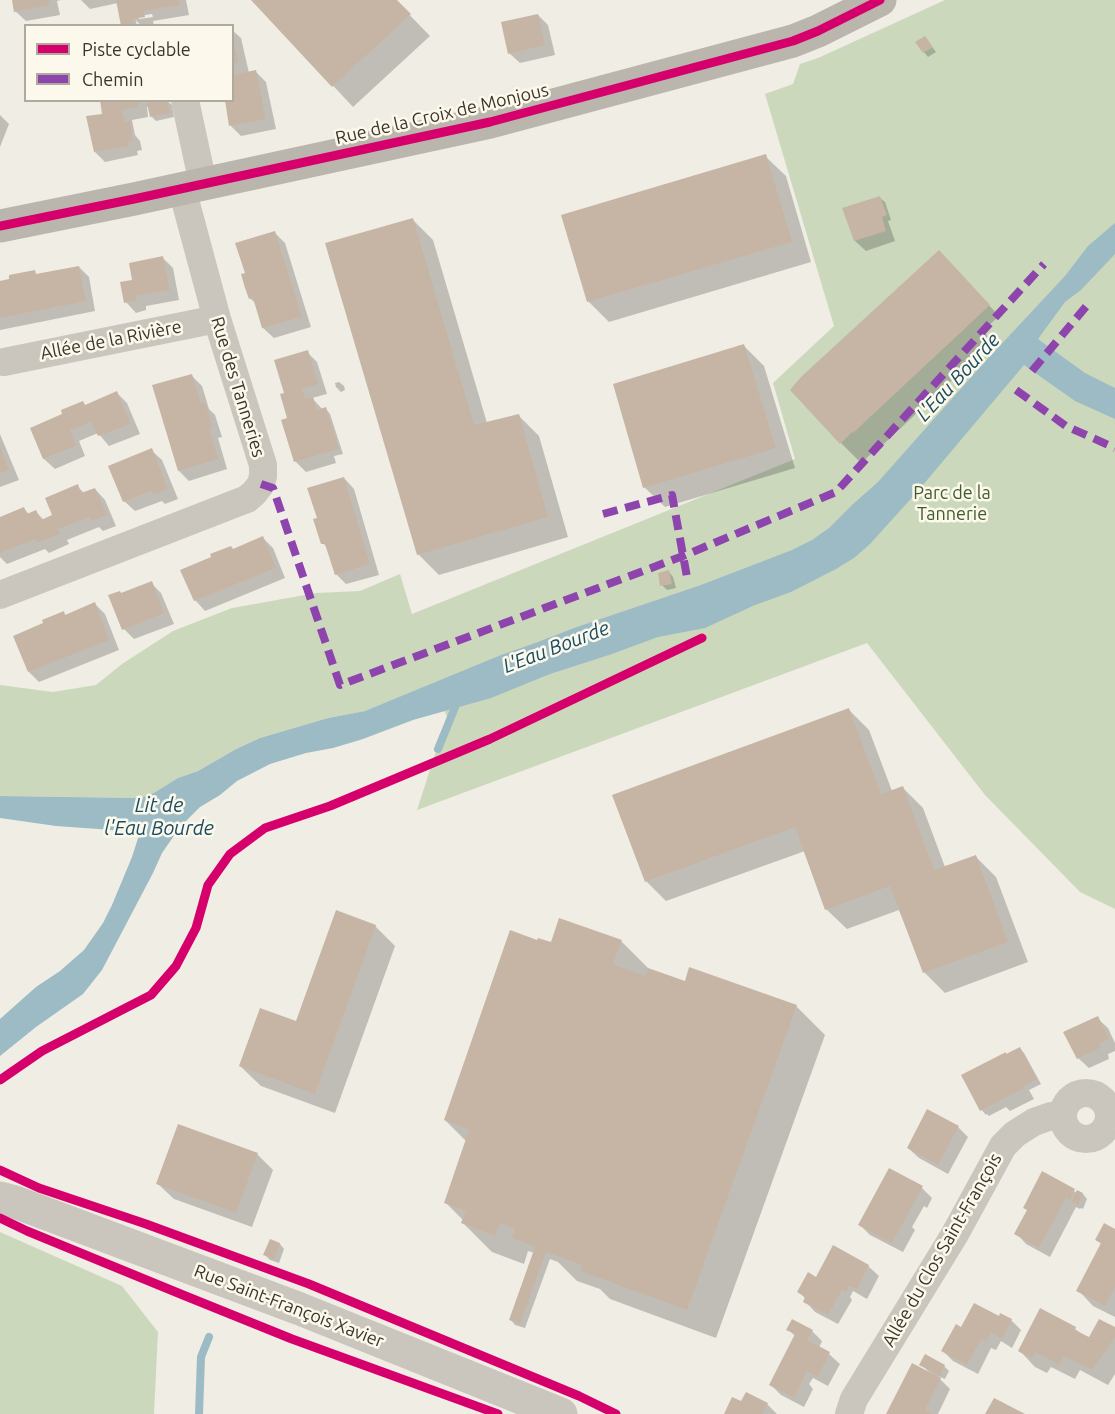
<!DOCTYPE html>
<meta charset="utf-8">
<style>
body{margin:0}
#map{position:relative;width:1115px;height:1414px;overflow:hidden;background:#f0ede4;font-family:Ubuntu,sans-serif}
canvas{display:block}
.legend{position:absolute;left:24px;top:24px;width:210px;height:78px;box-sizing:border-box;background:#fcf9ec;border:2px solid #afaa9e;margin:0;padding:8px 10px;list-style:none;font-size:18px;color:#3c3429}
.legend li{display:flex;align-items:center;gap:12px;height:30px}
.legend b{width:30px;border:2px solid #afaa9e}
</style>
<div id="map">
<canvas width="1115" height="1414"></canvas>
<ul class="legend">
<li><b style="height:8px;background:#d6006c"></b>Piste cyclable</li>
<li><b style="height:8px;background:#8e44ad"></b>Chemin</li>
</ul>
</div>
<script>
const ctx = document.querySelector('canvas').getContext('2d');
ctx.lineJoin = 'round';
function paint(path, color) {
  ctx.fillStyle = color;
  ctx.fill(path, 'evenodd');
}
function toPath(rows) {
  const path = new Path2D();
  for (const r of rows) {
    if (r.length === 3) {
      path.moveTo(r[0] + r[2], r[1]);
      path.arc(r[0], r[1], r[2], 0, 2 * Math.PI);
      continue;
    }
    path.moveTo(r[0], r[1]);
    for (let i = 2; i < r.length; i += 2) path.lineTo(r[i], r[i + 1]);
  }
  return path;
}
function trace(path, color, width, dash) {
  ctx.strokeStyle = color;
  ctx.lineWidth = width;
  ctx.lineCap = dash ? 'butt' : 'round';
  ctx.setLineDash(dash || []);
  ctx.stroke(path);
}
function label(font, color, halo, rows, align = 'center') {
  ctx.font = font + ' Ubuntu,sans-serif';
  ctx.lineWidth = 5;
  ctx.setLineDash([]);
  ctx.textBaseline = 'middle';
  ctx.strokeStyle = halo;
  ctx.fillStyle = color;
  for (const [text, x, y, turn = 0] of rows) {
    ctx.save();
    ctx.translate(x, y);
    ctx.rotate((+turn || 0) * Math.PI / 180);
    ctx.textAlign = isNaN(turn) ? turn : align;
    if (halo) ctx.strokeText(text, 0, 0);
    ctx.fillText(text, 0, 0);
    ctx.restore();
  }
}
paint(toPath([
 [945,0,1115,0,1115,909,1080,892,985,795,867,643,417,810,447,717,433,684,365,711,328,718,260,738,236,749,198,771,178,778,154,794,140,798,0,796,0,685,53,692,96,685,122,664,173,631,232,608,316,593,360,591,400,574,412,614,795,459,773,383,834,326,765,94,793,84,800,64,818,58],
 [0,1232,122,1286,158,1332,154,1414,0,1414]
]), '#ccd8bc');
paint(toPath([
 [1115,223,1115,254,1081,290,1065,302,1038,339,1085,373,1115,388,1115,419,1075,401,1024,365,917,492,870,544,854,558,836,569,791,592,755,605,705,628,658,637,609,655,550,674,491,698,413,720,363,739,333,748,306,753,270,764,237,781,220,795,200,807,180,827,162,853,153,873,102,970,83,994,36,1027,0,1056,0,1019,36,987,60,971,84,950,103,923,112,905,132,857,140,832,56,826,0,818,0,796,140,798,154,793,178,778,198,771,236,749,260,738,328,718,365,711,501,655,538,642,574,628,701,585,792,550,812,540,829,528,852,505,878,482,981,366,1065,276,1088,246]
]), '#9dbbc4');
paint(toPath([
 [14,0,61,0,57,1,60,15,26,21,15,11],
 [81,0,186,0,189,15,153,21,154,26,141,26,136,20,137,26,123,26,118,3,90,9],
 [152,14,153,17,139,19,139,16],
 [253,0,395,0,430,36,353,107],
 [538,15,548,25,555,55,520,63,509,53],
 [232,30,241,38,249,73,256,72,266,82,276,129,241,136,231,126,232,100],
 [925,38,936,52,928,57,924,52],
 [101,100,150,100,151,104,167,101,172,105,174,117,156,121,151,116,149,107,147,107,148,117,132,120,135,135,140,141,142,150,137,151,138,155,105,162,95,152,104,115],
 [0,115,9,124,0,147],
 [765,156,786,176,811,262,609,322,589,302,563,216],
 [880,198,885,202,891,220,888,221,895,241,866,251,855,241],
 [413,220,433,240,487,423,518,415,539,436,568,537,439,575,418,554],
 [275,233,285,243,311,327,274,338,263,328,256,304,250,298,247,274],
 [162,257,173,268,179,300,146,306,146,310,136,313,126,302,134,281],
 [949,262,999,316,983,331,993,342,874,453,873,452,861,463,841,443],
 [79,267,89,277,95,311,0,330,0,283,34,272,37,275],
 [744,346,764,366,795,468,665,507,644,487],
 [307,352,317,362,327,394,312,398,323,410,326,409,330,414,343,454,334,456,336,463,306,472,296,462,283,421,289,419],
 [192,376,202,386,209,409,215,415,222,437,218,438,227,469,189,481,179,471],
 [339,382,344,386,345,390,341,392,336,387,335,383],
 [117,393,127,403,140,434,109,446,98,433,79,441,85,456,55,469,44,459,32,428],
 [0,434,19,480,0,487],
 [151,450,162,460,178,499,165,504,162,501,135,511,124,501],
 [344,478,354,489,379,575,346,584,336,574,328,549,323,543,319,519],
 [77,486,84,493,95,489,105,500,116,526,103,531,99,527,67,540,69,544,49,553,45,549,7,564,0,557,0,519,24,509,30,515,36,512,44,520,54,516],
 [263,538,273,548,285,578,205,611,195,600,213,558],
 [669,572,673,577,676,588,667,590,662,585],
 [151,583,161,593,174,624,134,639,124,629,122,595],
 [95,604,105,614,119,650,39,682,29,672,63,613,66,616],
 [849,710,869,730,892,791,902,787,923,808,945,867,975,856,996,877,1028,962,945,993,924,972,899,910,847,929,826,909,805,851,666,901,646,881],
 [375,926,395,946,335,1113,261,1086,240,1066,297,1023],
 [621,941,650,970,686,983,796,1006,825,1035,716,1338,610,1299,600,1289,577,1281,558,1262,550,1259,525,1328,515,1325,511,1320,534,1253,528,1251,524,1264,492,1252,463,1223,464,1221,445,1202,467,1142,445,1120,538,942,552,944],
 [1097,1018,1108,1028,1115,1043,1115,1051,1108,1054,1109,1059,1089,1068,1078,1058],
 [1020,1049,1024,1053,1041,1084,1029,1090,1034,1099,1010,1111,1006,1107,989,1116,987,1114,986,1115,980,1108],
 [958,1127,968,1137,948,1174,919,1158,908,1148],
 [257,1154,273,1170,252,1227,174,1199,158,1184],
 [889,1170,922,1188,932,1198,927,1208,924,1206,912,1227,915,1230,903,1252,870,1235,860,1225],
 [1048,1176,1077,1193,1078,1192,1083,1194,1087,1199,1083,1209,1081,1208,1080,1209,1076,1207,1050,1257,1026,1244,1016,1233],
 [1115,1230,1115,1317,1093,1306,1078,1290,1102,1245,1097,1240],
 [271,1241,280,1244,284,1249,279,1263,270,1260,265,1255],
 [868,1266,879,1276,867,1299,853,1291,850,1297,852,1300,838,1324,815,1312,805,1301,806,1299,799,1292,817,1279],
 [999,1318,1011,1320,1021,1330,1012,1348,1001,1341,996,1350,991,1348,978,1374,953,1361,943,1351],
 [788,1329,812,1331,822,1341,819,1348,829,1354,840,1364,828,1386,813,1378,809,1384,813,1389,804,1407,781,1395,771,1385,795,1336],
 [1075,1329,1089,1339,1115,1329,1115,1374,1108,1385,1080,1370,1075,1379,1051,1367,1047,1373,1035,1367,1020,1351],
 [921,1364,944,1366,949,1371,945,1379,937,1376,950,1389,938,1414,887,1414,930,1373],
 [747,1394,767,1404,777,1414,725,1414,741,1404]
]), '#0003');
trace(toPath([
 [438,749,458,700],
 [199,1414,201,1357,209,1337]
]), '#9dbbc4', 8);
paint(toPath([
 [12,0,49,0,50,5,14,12],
 [116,0,179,0,180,5,144,11,145,17,132,19,134,25,121,26],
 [251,0,397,0,411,14,332,87],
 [538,14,545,45,508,54,501,22],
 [232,36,239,63,232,64],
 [925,36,933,47,923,53,915,42],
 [256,70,266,119,229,126,225,100,232,100,232,75],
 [100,100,138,100,139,107,122,110,125,122,130,121,133,141,128,141,129,146,94,152,86,116,102,114],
 [161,100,168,100,170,113,150,117,147,103],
 [766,154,792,242,587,302,561,215],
 [880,196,887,215,882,217,886,231,854,241,842,208],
 [413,218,474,425,519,414,548,517,417,555,325,243],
 [275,231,302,317,262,328,253,298,249,299,245,288,241,274,245,273,235,243],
 [939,250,990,305,853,433,852,432,840,444,790,390,801,377],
 [163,256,170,290,136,296,137,300,124,303,120,282,132,280,129,263],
 [79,266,86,301,0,318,0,281,9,279,9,275,35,270,36,274],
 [744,344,776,448,643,488,613,384],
 [308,350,318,384,302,389,305,399,313,397,317,410,326,407,339,449,294,462,281,420,287,418,280,394,284,393,274,360],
 [192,374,201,403,205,403,209,415,212,427,209,428,218,459,178,471,152,385],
 [117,391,131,424,98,436,91,422,70,430,76,446,43,459,30,428,62,414,61,410,83,401,85,405],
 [0,447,9,470,0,473],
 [152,448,168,489,154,495,151,491,123,502,108,466],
 [344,477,370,564,335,575,325,544,321,544,313,519,317,518,307,488],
 [78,484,81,493,95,488,107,515,91,521,90,517,58,529,60,534,37,543,36,539,0,553,0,517,24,507,27,514,36,510,41,520,52,515,45,498],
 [263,536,276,568,194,601,180,570,211,557,210,554,231,546,233,549],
 [669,570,672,584,660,586,658,573],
 [152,581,164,613,122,630,108,595,120,591,121,593],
 [95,602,109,640,28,672,13,636,43,623,42,620,64,611,65,615],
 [849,708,881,794,903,786,934,870,976,855,1008,942,923,973,890,886,825,910,795,827,645,882,612,795],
 [336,910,376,925,315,1094,239,1066,260,1008,296,1021],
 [559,918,622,940,613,964,645,976,648,968,685,981,689,967,797,1005,687,1310,580,1271,582,1265,546,1252,520,1324,509,1320,535,1247,512,1238,515,1229,500,1223,495,1236,461,1223,466,1211,444,1203,469,1130,444,1120,510,930,537,940,538,938,551,942],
 [1098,1016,1109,1039,1099,1044,1100,1048,1077,1059,1063,1032],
 [1020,1047,1037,1079,1023,1086,1025,1088,980,1111,961,1075,1006,1052,1006,1054],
 [927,1109,959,1126,938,1165,907,1148],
 [178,1124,258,1153,236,1213,156,1184],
 [889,1168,923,1186,892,1243,858,1225],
 [1042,1171,1075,1189,1070,1200,1066,1198,1039,1248,1014,1234,1027,1210,1023,1208],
 [1077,1190,1083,1193,1078,1205,1071,1202],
 [1104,1223,1115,1229,1115,1287,1105,1306,1076,1291,1101,1243,1095,1240],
 [270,1239,280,1243,274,1259,263,1255],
 [833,1245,869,1265,857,1289,849,1286,846,1292,842,1290,828,1315,803,1302,805,1297,797,1292,808,1272,816,1277],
 [974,1303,999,1316,1000,1313,1012,1319,1002,1339,991,1332,986,1341,981,1339,967,1365,941,1351,956,1324,961,1327],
 [1040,1308,1076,1327,1075,1330,1089,1337,1099,1319,1115,1327,1115,1337,1092,1370,1064,1356,1059,1365,1035,1352,1032,1359,1018,1351],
 [792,1319,813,1330,807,1340,830,1352,818,1377,807,1371,794,1398,769,1385,795,1334,786,1330],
 [925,1354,945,1365,940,1376,919,1365],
 [912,1363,941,1378,925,1410,932,1414,886,1414],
 [746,1392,768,1403,762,1414,724,1414,732,1397,741,1401],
 [994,1398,998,1400,1025,1414,985,1414]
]), '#c6b5a4');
trace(toPath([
 [185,100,203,184],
 [4,362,217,319],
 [0,595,247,499,254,493,261,484,263,476,263,465,217,319,182,189],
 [1086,1116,23],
 [849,1414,854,1399,955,1234,1003,1146,1015,1134,1034,1122,1051,1116,1062,1116]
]), '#cac6bd', 28);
trace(toPath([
 [0,1198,15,1202,300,1309,561,1414]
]), '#cac6bd', 33);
trace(toPath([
 [0,226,134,199,490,122,793,41,818,31,880,0]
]), '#bab6ad', 33);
trace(toPath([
 [1032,371,1089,303],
 [1016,390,1066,426,1115,448],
 [261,484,273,488,340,685,683,556,836,492,1044,264],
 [603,514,672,495,687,577]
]), '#8e44ad', 8, [15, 8]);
trace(toPath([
 [0,226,134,199,490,122,793,41,818,31,880,0],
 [0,1080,42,1051,151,995,176,966,196,928,208,885,230,854,265,828,330,806,490,739,702,638],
 [0,1170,39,1188,146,1224,309,1284,579,1396,616,1414],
 [0,1218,27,1231,183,1295,292,1339,498,1414]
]), '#d6006c', 9);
label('18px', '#3c3429', '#fcf9ec', [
 ["Rue de la Croix de Monjous",442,114,-13],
 ["Allée de la Rivière",111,340,-11],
 ["Rue des Tanneries",238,387,73],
 ["Allée du Clos Saint-François",942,1250,-60],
 ["Rue Saint-François Xavier",289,1306,21]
]);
label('18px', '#3e5d2a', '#fcf9ec', [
 ["Parc de la",952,493],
 ["Tannerie",952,514]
]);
label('italic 20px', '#194c63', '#fcf9ec', [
 ["L'Eau Bourde",958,377,-47],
 ["L'Eau Bourde",556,647,-21],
 ["Lit de",159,805],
 ["l'Eau Bourde",159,828]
]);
</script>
